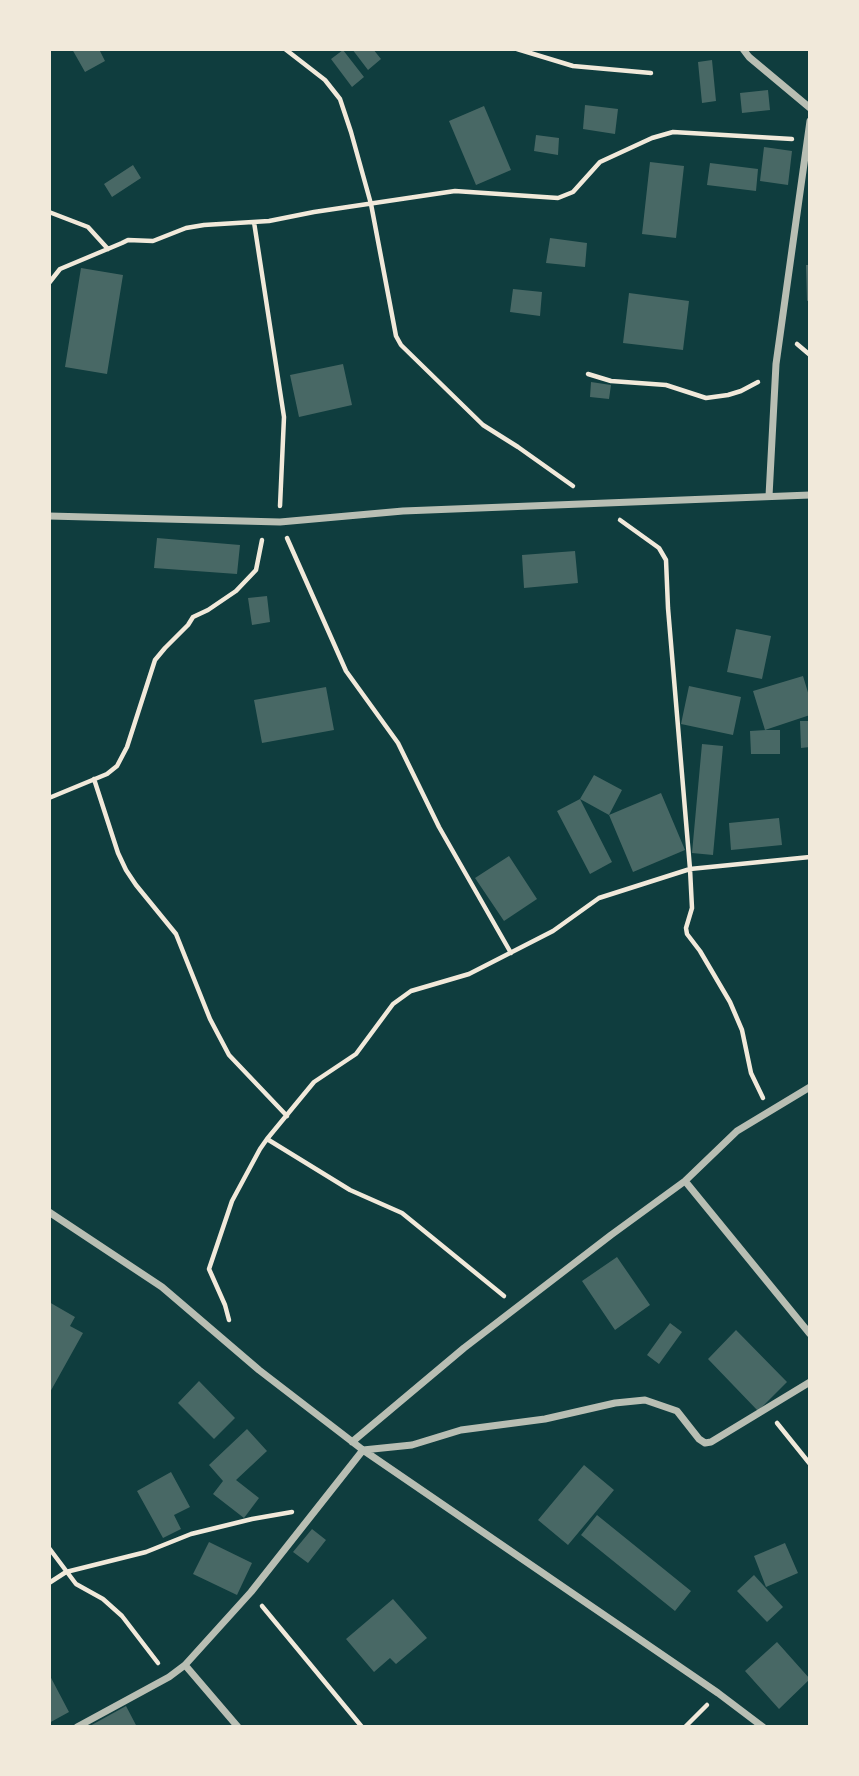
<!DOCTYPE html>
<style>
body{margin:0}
#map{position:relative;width:859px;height:1776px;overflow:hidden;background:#0f3d3e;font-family:"IBM Plex Sans",sans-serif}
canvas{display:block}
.frame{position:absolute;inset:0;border:51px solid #f1e9da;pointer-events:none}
</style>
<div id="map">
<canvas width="859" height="1776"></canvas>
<div class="frame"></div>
</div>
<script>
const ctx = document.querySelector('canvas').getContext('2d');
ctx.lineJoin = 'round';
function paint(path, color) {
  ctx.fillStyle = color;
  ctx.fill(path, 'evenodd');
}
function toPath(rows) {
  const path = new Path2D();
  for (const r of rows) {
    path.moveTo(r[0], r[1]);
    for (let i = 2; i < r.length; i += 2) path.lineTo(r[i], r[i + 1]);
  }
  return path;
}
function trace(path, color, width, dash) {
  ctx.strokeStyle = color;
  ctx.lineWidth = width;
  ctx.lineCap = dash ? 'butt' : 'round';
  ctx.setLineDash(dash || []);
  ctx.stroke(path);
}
paint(toPath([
 [72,49,99,49,105,61,85,72],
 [352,49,373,49,381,59,368,70],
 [343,50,364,77,352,87,331,59],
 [712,60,716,101,702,103,698,62],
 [768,90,770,110,742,113,740,93],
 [585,105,618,109,615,134,583,129],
 [484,106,511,170,476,185,449,121],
 [536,135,559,138,558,155,534,151],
 [764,147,792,151,788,185,760,181],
 [650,162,684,166,676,238,642,234],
 [710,163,758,169,756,191,707,185],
 [133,165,141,178,112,197,104,184],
 [550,238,587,243,585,267,546,263],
 [806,265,810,265,810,300,807,301],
 [81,268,123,275,107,374,65,367],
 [513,289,542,292,540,316,510,312],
 [629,293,689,301,683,350,623,343],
 [343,364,352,405,299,417,290,375],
 [591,382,611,385,609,399,590,397],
 [157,538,240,545,237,574,154,568],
 [575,551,578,583,524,588,522,555],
 [267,596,270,622,252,625,248,598],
 [736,629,771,636,762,679,727,672],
 [803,676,810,699,810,715,765,730,753,691],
 [689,686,741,697,733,735,681,724],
 [326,687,334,730,262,743,254,700],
 [800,721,810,721,810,747,801,748],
 [766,730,780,730,780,754,751,754,750,731],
 [702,744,723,746,713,855,692,853],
 [594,775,622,790,609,815,661,793,685,850,633,872,609,815,580,799],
 [580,799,612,862,590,874,557,811],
 [779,818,782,845,731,850,729,823],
 [509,856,537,899,504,921,475,878],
 [617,1257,650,1305,615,1330,582,1281],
 [49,1302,75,1317,70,1326,83,1333,49,1394],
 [670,1323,682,1332,659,1364,647,1355],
 [736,1330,787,1382,758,1411,708,1359],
 [199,1381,235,1418,214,1439,178,1403],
 [247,1429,267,1451,236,1480,259,1498,244,1518,213,1494,223,1481,209,1465],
 [584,1465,614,1490,568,1545,538,1520],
 [171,1472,190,1507,174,1515,181,1529,163,1538,137,1491],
 [597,1515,691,1591,675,1611,581,1535],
 [312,1529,326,1540,308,1563,293,1552],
 [209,1542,252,1563,237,1595,193,1574],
 [785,1543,798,1573,766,1587,754,1556],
 [754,1575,783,1607,767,1622,737,1591],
 [393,1599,427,1638,396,1664,390,1658,374,1672,346,1639],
 [777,1642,810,1679,779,1709,745,1671],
 [49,1674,69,1712,49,1723],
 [126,1706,137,1727,88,1727]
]), '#486865');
trace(toPath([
 [285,49,325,80,340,99,351,132,371,204,396,336,401,345,483,425,518,447,573,486],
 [517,49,573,66,651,73],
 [49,212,88,227,108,249],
 [254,222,284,417,280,506],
 [49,283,60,269,122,243,128,240,153,241,186,228,204,225,269,221,314,212,455,191,558,198,573,192,600,162,652,138,673,132,792,139],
 [797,344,810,355],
 [588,374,611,381,666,385,706,398,728,395,741,391,758,382],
 [620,520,659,548,666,560,668,608,690,869,692,908,686,928,687,934,700,951,730,1002,742,1030,751,1073,763,1098],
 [287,538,346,671,398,743,439,827,511,953],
 [94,779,118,853,126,870,136,885,176,934,210,1019,229,1055,287,1116],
 [49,798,107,774,117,766,127,747,155,660,165,648,188,625,193,617,208,610,236,591,256,570,262,540],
 [267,1139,350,1190,402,1213,504,1296],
 [229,1320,225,1305,209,1269,232,1201,260,1149,267,1139,314,1082,356,1054,393,1004,411,991,469,974,553,931,599,898,690,869,810,857],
 [777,1423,810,1464],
 [49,1548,76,1584,103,1599,122,1616,158,1663],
 [49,1583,66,1572,146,1552,191,1534,252,1519,292,1512],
 [262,1606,362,1727],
 [685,1727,707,1705]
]), '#f1e9da', 4.5);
trace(toPath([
 [743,49,749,57,810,108],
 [769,496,776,364,810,121],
 [49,516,280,522,403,511,810,495],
 [685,1181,810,1334],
 [49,1212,162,1287,259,1370,363,1450,718,1693,763,1727],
 [352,1442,464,1348,611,1235,685,1181,737,1131,810,1087],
 [185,1665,238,1727],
 [77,1727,169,1677,185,1665,251,1592,363,1450,412,1445,461,1430,545,1419,615,1403,645,1400,677,1411,699,1439,705,1443,711,1442,810,1382]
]), '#b8beb3', 7);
</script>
